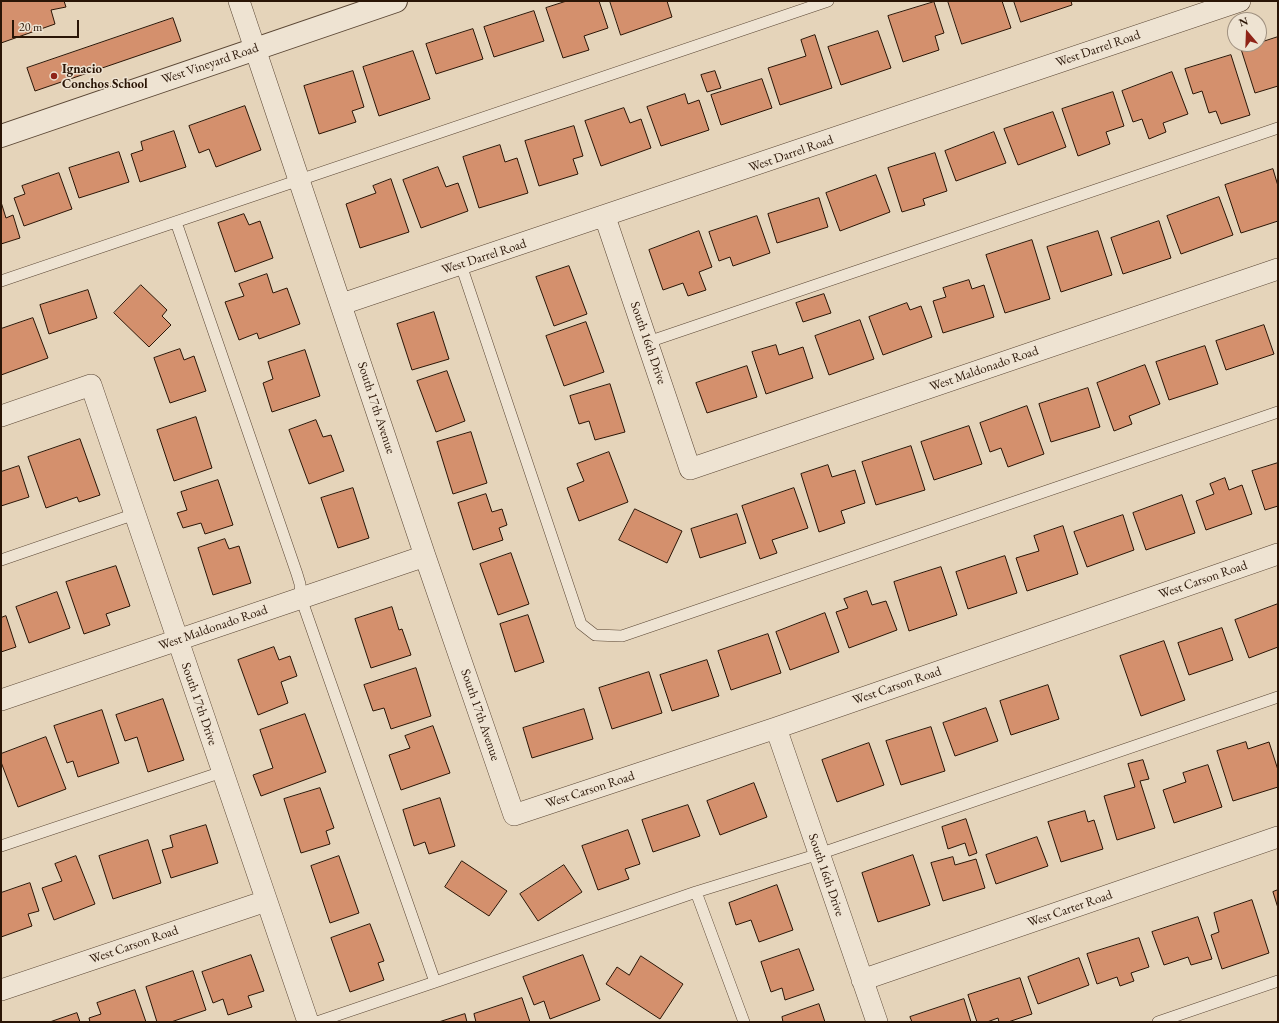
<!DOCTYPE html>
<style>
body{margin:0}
#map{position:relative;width:1279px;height:1023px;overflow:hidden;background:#e5d4ba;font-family:"EB Garamond",serif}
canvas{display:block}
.frame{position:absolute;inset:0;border:2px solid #2a1506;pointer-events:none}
.north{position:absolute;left:1227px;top:12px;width:40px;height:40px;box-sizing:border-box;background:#eee3d2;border:1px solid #a09180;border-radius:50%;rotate:341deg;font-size:11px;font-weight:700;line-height:16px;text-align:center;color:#2a1506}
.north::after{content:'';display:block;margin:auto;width:14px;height:18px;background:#8f2418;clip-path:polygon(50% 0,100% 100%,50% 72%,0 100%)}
.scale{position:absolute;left:12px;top:20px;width:67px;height:18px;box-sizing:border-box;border:2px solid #2a1506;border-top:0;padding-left:5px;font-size:12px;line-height:14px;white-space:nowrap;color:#2a1506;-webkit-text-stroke:3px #eee3d2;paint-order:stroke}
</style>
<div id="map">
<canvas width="1279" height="1023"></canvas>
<div class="frame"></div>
<div class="north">N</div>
<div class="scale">20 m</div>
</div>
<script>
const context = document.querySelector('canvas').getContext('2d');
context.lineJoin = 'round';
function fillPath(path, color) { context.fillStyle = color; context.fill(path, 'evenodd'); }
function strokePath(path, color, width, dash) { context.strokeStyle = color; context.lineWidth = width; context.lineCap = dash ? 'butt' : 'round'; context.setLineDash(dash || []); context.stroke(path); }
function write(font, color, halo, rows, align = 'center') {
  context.font = font + ' "EB Garamond",serif'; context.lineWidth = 3; context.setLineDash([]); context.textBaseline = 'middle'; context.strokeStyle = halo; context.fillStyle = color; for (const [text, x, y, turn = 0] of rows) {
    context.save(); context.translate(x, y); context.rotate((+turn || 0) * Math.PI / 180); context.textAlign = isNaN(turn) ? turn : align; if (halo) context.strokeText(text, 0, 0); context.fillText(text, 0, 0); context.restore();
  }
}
const building = new Path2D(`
 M1,1H64L66,7L51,10L55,24L1,43Z
 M567,1H599L608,28L584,36L589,50L563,58L546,8Z
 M610,1H667L672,17L621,35Z
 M948,1H1002L1011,28L962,44Z
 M1014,1H1071L1072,5L1021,22Z
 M934,2L944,33L935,36L939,50L903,62L888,16Z
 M534,11L544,41L494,57L484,27Z
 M173,18L181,41L35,91L27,68Z
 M473,29L483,59L436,74L426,44Z
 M878,31L891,68L841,85L828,47Z
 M815,35L832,88L780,105L768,68L806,56L801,40Z
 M1278,37V86L1255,93L1241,49Z
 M413,51L430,99L379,116L363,67Z
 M1231,55L1250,115L1221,124L1216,111L1209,113L1202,91L1193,94L1185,69Z
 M353,71L364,107L352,111L356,122L319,134L304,86Z
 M715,71L721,88L707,92L701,75Z
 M1172,72L1188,114L1163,123L1166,132L1149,139L1142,119L1133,122L1122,91Z
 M762,79L772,108L721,125L711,95Z
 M1113,92L1124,126L1106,132L1110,144L1078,156L1062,109Z
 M685,94L688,104L699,100L709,130L661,146L647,107Z
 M245,106L261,150L216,167L209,149L199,153L189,126Z
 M624,108L630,123L641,119L651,148L601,166L585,121Z
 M1053,112L1066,147L1018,165L1004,129Z
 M574,126L583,156L573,159L578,174L539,186L525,141Z
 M174,131L186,167L140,182L131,154L143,150L141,142Z
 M994,132L1006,163L956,181L945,151Z
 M500,145L505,162L517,158L528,193L479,208L463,157Z
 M119,152L129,182L79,198L69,168Z
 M935,153L947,191L923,199L925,205L902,212L888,168Z
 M438,167L446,187L458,183L468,211L421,228L403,180Z
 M1273,169L1278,186V221L1241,233L1225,185Z
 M59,173L72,209L24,226L14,198L25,194L22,186Z
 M876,175L890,212L840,231L826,193Z
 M391,179L409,232L360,248L346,204L376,193L373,186Z
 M1219,197L1233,235L1181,254L1167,216Z
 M819,198L828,227L777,243L768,214Z
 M1,202L6,218L13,215L20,238L1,244Z
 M244,214L249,225L260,221L273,258L235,272L218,223Z
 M757,216L770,253L733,266L730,257L719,261L709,232Z
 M1159,221L1171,258L1123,274L1111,238Z
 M699,231L712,267L699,272L706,290L688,296L683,283L663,290L649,250Z
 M1098,231L1112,275L1061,292L1047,247Z
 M1032,240L1050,299L1005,313L986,255Z
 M569,266L587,314L554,326L536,277Z
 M267,274L273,293L287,288L300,324L259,339L257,333L239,340L225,302L244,296L239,284Z
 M969,280L972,289L984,285L994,317L943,333L933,301L946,297L943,288Z
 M141,285L167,310L162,316L171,325L149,347L114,313Z
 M88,290L97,318L49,334L40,305Z
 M824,294L831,313L803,322L796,303Z
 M907,303L910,310L921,306L932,337L883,355L869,317Z
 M434,312L449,359L412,370L397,324Z
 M33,318L48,358L1,375V329Z
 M860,320L874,359L829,375L815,336Z
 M586,322L604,372L564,386L546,336Z
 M1264,325L1274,354L1226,370L1216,341Z
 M776,345L779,355L803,347L813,378L766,394L752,352Z
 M1205,346L1218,384L1169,400L1156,362Z
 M180,349L184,360L194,356L206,391L170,403L154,358Z
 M305,350L320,396L272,412L263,383L273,379L268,362Z
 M1145,365L1160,404L1129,416L1132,424L1114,431L1097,383Z
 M747,366L757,397L707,413L696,383Z
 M447,371L465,421L436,432L417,381Z
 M610,384L625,432L595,440L589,421L579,424L570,396Z
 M1088,388L1100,427L1051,442L1039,404Z
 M1027,406L1044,454L1008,467L1001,448L990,452L980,423Z
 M196,417L212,468L174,481L157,430Z
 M316,420L323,437L331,435L344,471L309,484L289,430Z
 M969,426L982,464L934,480L921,442Z
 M471,432L487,483L453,494L437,442Z
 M80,439L100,495L79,502L77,497L46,508L28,457Z
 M911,446L925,490L876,505L862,462Z
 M609,452L628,502L579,521L567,488L584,481L577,464Z
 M1278,463V506L1265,510L1252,471Z
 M828,465L832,477L855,470L865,503L841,511L845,523L819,532L801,474Z
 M19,466L29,497L1,506V472Z
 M1225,478L1229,490L1242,485L1252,514L1206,530L1196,501L1214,494L1210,484Z
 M218,480L233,525L205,534L201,523L183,528L177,513L187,510L181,492Z
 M353,488L369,538L338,548L321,498Z
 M794,488L808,528L772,540L777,553L760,559L742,506Z
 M486,494L492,512L502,509L507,525L499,528L503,540L473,550L458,503Z
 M1182,495L1195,533L1146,550L1133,513Z
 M635,509L682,531L667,563L619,540Z
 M737,514L746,543L700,558L691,529Z
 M1123,515L1134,550L1087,567L1074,532Z
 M1063,526L1078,574L1027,591L1016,558L1039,551L1034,536Z
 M225,539L229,549L239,546L251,583L213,595L198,548Z
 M511,553L529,604L498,615L480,564Z
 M1005,556L1017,593L968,609L956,572Z
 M116,566L130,606L106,614L110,625L84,634L66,582Z
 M941,567L957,615L909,631L894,582Z
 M867,591L872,605L886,601L897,630L849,648L836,612L848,608L844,599Z
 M57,592L70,628L29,643L16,607Z
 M1278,604V647L1249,658L1235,620Z
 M392,607L399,630L402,629L411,655L371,668L355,619Z
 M825,613L839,652L790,670L776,632Z
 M528,615L544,662L515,672L500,624Z
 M6,616L16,647L1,652V618Z
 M1222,628L1233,660L1189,675L1178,643Z
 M768,634L781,673L731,690L718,651Z
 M1164,641L1185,700L1141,716L1120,656Z
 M274,647L279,660L290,656L297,676L281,682L288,703L258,715L238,660Z
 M707,660L719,696L672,711L660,675Z
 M416,668L431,716L391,729L384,708L373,711L364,685Z
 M649,672L662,713L612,729L599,688Z
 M1048,685L1059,719L1011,735L1000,701Z
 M163,699L184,760L148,772L137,737L125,741L116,715Z
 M986,708L998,741L955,756L943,723Z
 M584,709L593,739L532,758L523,728Z
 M102,710L119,763L78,777L73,761L67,763L54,726Z
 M305,714L326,772L261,796L253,775L273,768L260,730Z
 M433,726L450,773L401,790L389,755L410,748L405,736Z
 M931,727L945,771L901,785L886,741Z
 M46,737L66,789L18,807L1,762V754Z
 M1246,742L1248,749L1269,742L1278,770V787L1233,801L1217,751Z
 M869,743L884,785L837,802L822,760Z
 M1143,760L1149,779L1140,781L1155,828L1117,840L1104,796L1135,787L1128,764Z
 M1208,765L1222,807L1174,823L1163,790L1186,782L1183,773Z
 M754,783L767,817L720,835L707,801Z
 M320,788L334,828L326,831L330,844L301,853L284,799Z
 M440,798L455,846L429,854L425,842L414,846L403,810Z
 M688,805L700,836L653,852L642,820Z
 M1085,811L1088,822L1094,820L1103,849L1061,862L1048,822Z
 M966,819L977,853L969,856L965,843L948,849L942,827Z
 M206,825L218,863L171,878L162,850L173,847L170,836Z
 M628,830L640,864L625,869L629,879L598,890L582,846Z
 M1037,837L1048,866L996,884L986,855Z
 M148,840L161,883L113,899L99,856Z
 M913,855L930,905L878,922L862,873Z
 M76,856L95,904L54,920L42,888L62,881L55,864Z
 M339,856L359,913L330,923L311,866Z
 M953,857L955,865L976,859L985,888L943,901L931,863Z
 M462,861L507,891L489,916L445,887Z
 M564,865L582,892L538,921L520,894Z
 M30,883L39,911L28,914L32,926L1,937V893Z
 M777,885L793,930L759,942L751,920L736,925L729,903Z
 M1278,890V908L1273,892Z
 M1252,900L1269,953L1222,969L1211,935L1219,932L1214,913Z
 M1198,917L1212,959L1191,965L1188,957L1164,965L1152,932Z
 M370,924L384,961L378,963L384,980L350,992L331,938Z
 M1139,938L1149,967L1131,973L1134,981L1120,986L1117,977L1097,984L1087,954Z
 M799,949L814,990L785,1000L782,988L771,992L761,962Z
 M251,955L264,991L248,996L252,1007L228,1015L223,999L213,1003L202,972Z
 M583,955L600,1000L550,1019L544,1001L534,1005L523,977Z
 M641,956L683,984L660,1019L606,984L617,967L629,975Z
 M1079,958L1089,985L1038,1004L1028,977Z
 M193,971L206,1010L171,1022H157L146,987Z
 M1020,978L1032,1014L1008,1022H999L998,1018L987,1022H977L968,995Z
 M135,990L146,1022H90L89,1018L101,1014L97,1003Z
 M522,998L530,1022H476L474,1014Z
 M964,999L971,1022H912L910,1017Z
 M819,1004L825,1022H783L782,1017Z
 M77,1013L80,1022H50Z
 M465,1014L467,1022H439Z`);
fillPath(building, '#d4906d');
strokePath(building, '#2a1506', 1);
const service = new Path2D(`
 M176,222L297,574L300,584L301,598L435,982L696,892L819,854L1278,697
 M461,265L581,624L595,635L622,636L1278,412
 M1,281L828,1
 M648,342L1278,128
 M1,560L135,514
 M1,846L222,772
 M696,892L744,1022
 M317,1022L435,982
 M1158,1022L1278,981`);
const minor = new Path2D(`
 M239,1L425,556L514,815L776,728L1278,554
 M605,217L690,469L1278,269
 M342,304L1240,1
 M1,416L91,385L308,1022
 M1,700L425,556
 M776,728L877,1022
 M862,980L1278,837
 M1,990L266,901`);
const tertiary = new Path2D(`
 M1,136L396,1`);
strokePath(service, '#594533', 12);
strokePath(minor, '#594533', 22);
strokePath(tertiary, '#594533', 24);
strokePath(service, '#eee3d2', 11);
strokePath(minor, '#eee3d2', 21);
strokePath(tertiary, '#eee3d2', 22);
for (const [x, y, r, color] of [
 [54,76,4,"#8f2418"]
]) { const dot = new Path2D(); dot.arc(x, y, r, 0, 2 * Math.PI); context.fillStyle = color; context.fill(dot); strokePath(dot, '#eee3d2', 1.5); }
write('13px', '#2a1506', '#eee3d2', [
 ["West Darrel Road",1098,49,-19],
 ["West Vineyard Road",210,64,-19],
 ["West Darrel Road",791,154,-19],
 ["West Darrel Road",484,257,-18],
 ["South 16th Drive",648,343,71],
 ["West Maldonado Road",984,369,-19],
 ["South 17th Avenue",376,408,72],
 ["West Carson Road",1203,580,-19],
 ["West Maldonado Road",213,628,-19],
 ["West Carson Road",897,686,-19],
 ["South 17th Drive",199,704,71],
 ["South 17th Avenue",480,715,71],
 ["West Carson Road",590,790,-18],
 ["South 16th Drive",826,875,71],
 ["West Carter Road",1070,909,-19],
 ["West Carson Road",134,945,-19]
]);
write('bold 13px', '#2a1506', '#eee3d2', [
 ["Ignacio",62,69],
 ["Conchos School",62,84]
], 'left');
</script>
